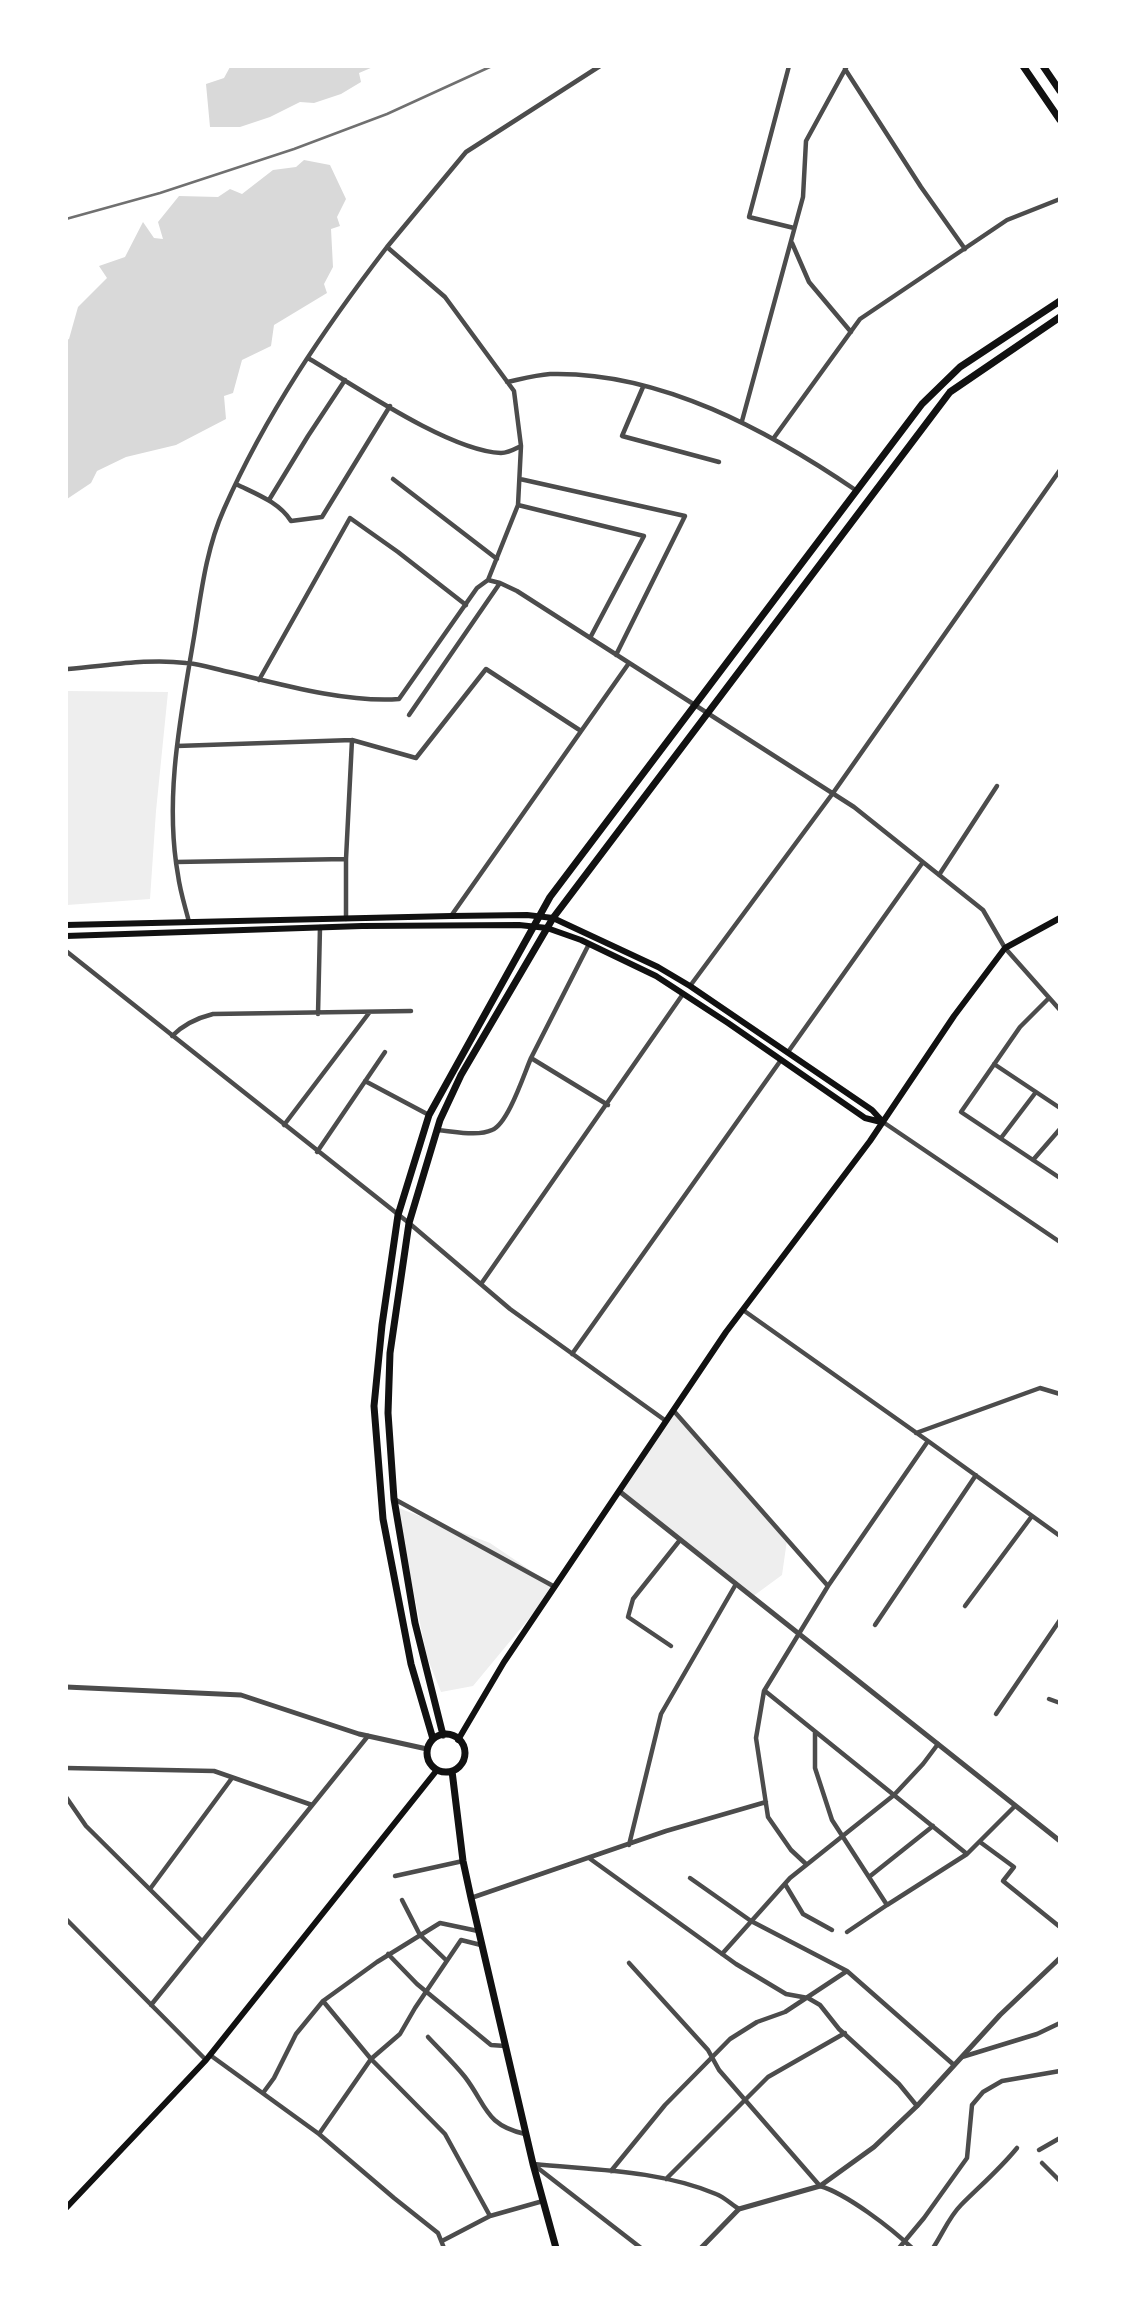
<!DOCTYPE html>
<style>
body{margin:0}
#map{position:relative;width:1126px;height:2314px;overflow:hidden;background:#fff;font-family:"DM Sans",sans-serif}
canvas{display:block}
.frame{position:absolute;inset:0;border:68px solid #fff;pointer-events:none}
</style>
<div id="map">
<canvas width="1126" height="2314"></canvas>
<div class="frame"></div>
</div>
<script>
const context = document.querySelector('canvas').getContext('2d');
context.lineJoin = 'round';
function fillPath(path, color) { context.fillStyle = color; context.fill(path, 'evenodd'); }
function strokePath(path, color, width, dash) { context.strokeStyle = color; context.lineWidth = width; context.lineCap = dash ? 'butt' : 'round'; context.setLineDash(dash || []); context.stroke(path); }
fillPath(new Path2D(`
 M67,691L168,692L156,811L150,899L67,905Z
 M673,1410L787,1540L782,1575L752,1597L619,1491Z
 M396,1507L490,1543L555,1587L473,1686L441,1692L427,1657Z`), '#eee');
fillPath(new Path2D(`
 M230,67V66L373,67L359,73L361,82L341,94L314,103L300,102L270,117L240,127H210L206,84L224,78Z
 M304,160L330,165L346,199L337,217L340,226L331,229L333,267L324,284L327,293L274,325L271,346L242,360L233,393L224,396L226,419L176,445L126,457L97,471L91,483L67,499V340L69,339L78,307L107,278L99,266L125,257L143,222L154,238L163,239L158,222L179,196L218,197L230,189L242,194L273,170L296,167Z`), '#d9d9d9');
strokePath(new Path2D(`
 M789,66L749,217L794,228
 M845,69L921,187L965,249
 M792,243L809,282L851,332
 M387,247L466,152L600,66
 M308,358C354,385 449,451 501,453C508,453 515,449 521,446
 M507,382C521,379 536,375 550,374C660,371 769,431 857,491
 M643,387L622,436L719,462
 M742,421L803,197L806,141L847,66
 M773,439L860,319L1007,220L1060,199
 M393,479L497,559
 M520,479L685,516L616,655
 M236,484C256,494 279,502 291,521L322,517L390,406
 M269,500L308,436L345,380
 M518,505L644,536L590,638
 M68,669C107,666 148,658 186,663C201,664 215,669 229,672C279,684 347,703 399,699L477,588L488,580L500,583
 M259,680L350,518L398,552L466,605
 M409,715L500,583L517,591L854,807L983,910L1005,948L1060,1010
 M177,746L352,740L416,758L486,669L581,731
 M176,862L346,859
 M939,875L997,786
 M451,916L629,663
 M346,919V859L352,740
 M189,922C185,906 180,891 178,875C164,797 181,715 194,637C201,594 206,549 224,509C266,414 324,329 387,247L445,297L514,391L521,446L518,505L488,580
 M589,944L531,1058L608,1105
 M66,951L409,1223L510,1309L666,1421
 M690,986L833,793L1060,470
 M1049,998L1020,1027L961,1112L1060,1178
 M318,1014L320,927
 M172,1036C184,1024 197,1018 213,1014L411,1011
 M788,1052L923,862
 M994,1064L1060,1108
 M365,1081L429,1115
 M883,1122L1060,1242
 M284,1125L369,1013
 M437,1130C453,1131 477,1137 492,1130C508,1124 524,1074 531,1058
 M1001,1138L1036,1092
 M317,1152L385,1052
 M1033,1160L1060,1129
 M481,1284L683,994
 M743,1310L928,1441L828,1586
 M572,1354L781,1060
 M673,1410L828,1586L764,1691L756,1738L768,1817L791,1850L806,1864
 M916,1433L1040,1388L1060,1394
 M928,1441L1060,1536
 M396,1500L555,1587
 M965,1606L1032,1516
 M875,1625L976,1475
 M671,1646L628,1617L633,1599L680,1540
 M765,1691L967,1854L1015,1806
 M1049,1699L1060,1703
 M996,1714L1060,1620
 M815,1733V1768L832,1820L887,1905L967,1854
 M66,1768L214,1771L312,1805
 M66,1797L86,1826L202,1941
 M980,1842L1014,1867L1003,1881L1060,1927
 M629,1845L661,1714L736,1584
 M589,1858L736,1964L786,1994L808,1998L820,2005L839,2029L899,2084L917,2106
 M395,1876L463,1861
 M869,1877L933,1826
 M690,1878L751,1921L847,1971L954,2065
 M785,1884L803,1914L832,1930
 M150,1889L232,1778
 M471,1898L666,1831L766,1802
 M402,1900L420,1935L446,1960
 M66,1919L206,2060
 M847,1932L887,1905
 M388,1954L417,1984L491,2045L505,2046
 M722,1954L790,1878L894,1795L923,1764L938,1744
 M629,1963L708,2050L719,2070L820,2186C847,2194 891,2228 912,2248
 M323,2001L371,2059L445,2134L490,2216
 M151,2005L368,1736
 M428,2037C440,2050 454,2063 465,2077C487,2106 485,2125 525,2134
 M210,2055L319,2134L394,2198L438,2233L444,2248
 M962,2057L1037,2034L1060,2023
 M263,2093L274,2078L296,2034L323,2001L377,1962L440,1923L478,1931
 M319,2134L371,2059L400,2034L415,2008L461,1940L481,1945
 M1039,2150L1060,2138
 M1042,2163L1060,2181
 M534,2164C594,2170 659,2170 716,2194C724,2197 731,2204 739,2209
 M534,2165L641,2248
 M611,2171L665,2105L730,2039L757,2022L785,2012L847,1971
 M666,2179L768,2077L845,2033
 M442,2241L490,2216L543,2201
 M899,2248L924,2218L967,2158L972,2105L983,2092L1002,2081L1060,2071
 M933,2248C943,2233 949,2217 961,2205C980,2186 1000,2169 1017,2148`), '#4c4c4c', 4.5);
strokePath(new Path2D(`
 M619,1491L1060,1841
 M66,1687L241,1695L359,1734L427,1749
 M701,2248L739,2209L820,2186L874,2147L917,2106L1000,2015L1060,1958`), '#4c4c4c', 5);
strokePath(new Path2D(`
 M66,925L451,916L527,915L553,918L658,967L690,986L872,1110L883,1122
 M66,936L362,926L519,925L547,928L581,940L656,976L728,1023L865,1118L881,1122
 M458,1740L504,1662L726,1332L870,1141L954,1016L1005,948L1060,918
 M66,2208L206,2060L437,1770`), '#111', 6);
strokePath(new Path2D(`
 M1023,66L1060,120
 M1043,66L1060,91
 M427 1753a19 19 0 1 1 38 0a19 19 0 1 1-38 0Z
 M443,1735L415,1623L394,1499L388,1413L390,1353L409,1223L440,1120L461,1075L553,918L950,392L1060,317
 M433,1739L411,1664L383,1519L374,1406L382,1325L398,1215L429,1115L550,897L922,404L960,367L1060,301
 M452,1771L463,1861L471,1898L533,2164L556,2248`), '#111', 7);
strokePath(new Path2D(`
 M66,219L160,193L294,149L387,114L492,66`), '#707070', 2.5);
</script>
